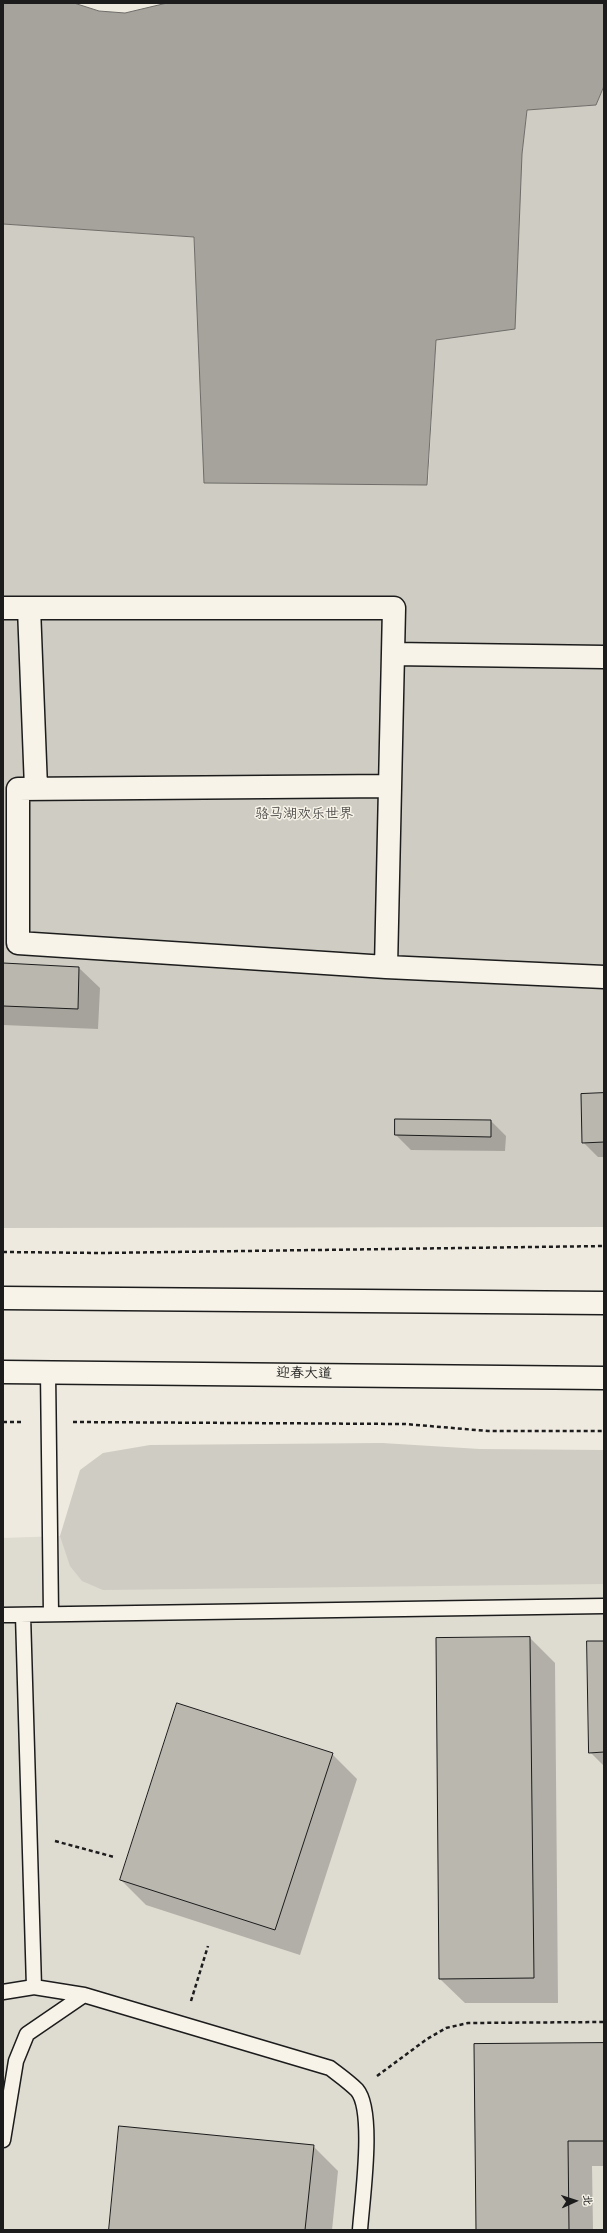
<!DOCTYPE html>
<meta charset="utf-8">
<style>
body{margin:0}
#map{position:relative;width:607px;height:2233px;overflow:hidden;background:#eeeae0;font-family:Kalam,"LXGW WenKai TC",sans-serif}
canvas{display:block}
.frame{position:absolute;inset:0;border:4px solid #1c1c1c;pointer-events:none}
.north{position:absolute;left:555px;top:2181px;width:40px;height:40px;-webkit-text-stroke:3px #f7f3e8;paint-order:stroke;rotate:87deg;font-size:11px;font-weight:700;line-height:16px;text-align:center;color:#1c1c1c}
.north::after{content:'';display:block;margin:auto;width:14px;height:18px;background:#1c1c1c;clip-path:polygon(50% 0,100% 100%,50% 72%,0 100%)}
</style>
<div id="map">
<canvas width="607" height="2233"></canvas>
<div class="frame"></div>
<div class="north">北</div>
</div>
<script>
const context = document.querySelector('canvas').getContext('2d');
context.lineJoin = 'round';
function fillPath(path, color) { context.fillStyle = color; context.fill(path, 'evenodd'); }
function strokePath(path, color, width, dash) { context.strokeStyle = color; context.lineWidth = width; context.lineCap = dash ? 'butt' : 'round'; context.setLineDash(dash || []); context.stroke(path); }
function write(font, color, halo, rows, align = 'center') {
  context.font = font + ' Kalam,"LXGW WenKai TC",sans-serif'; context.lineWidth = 3; context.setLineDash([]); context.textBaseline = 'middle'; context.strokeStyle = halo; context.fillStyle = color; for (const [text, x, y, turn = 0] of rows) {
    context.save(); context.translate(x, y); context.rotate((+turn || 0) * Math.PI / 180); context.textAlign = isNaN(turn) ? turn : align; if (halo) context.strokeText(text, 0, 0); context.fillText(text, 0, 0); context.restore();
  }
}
fillPath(new Path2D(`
 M60,1536L604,1538V2230H3V1538Z`), '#dedbd1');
fillPath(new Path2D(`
 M604,86V1227L3,1228V224L194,237L205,483L428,485L436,340L522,154L527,110L596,105Z
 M382,1443L480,1449L604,1450V1584L103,1590L82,1581L70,1566L60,1536L80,1470L103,1453L150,1445Z`), '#cfccc3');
const water = new Path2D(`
 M3,3H74L99,11L125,13L167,3H604V86L596,105L527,110L522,154L515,329L436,340L427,485L204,483L194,237L3,224Z`);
fillPath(water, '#a6a39d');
strokePath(water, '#6f6d69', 1);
fillPath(new Path2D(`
 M3,964L79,968L100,988L98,1029L3,1025Z
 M604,1094V1157H598L583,1142Z
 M491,1121L506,1136L505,1151L411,1150L396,1135Z
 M530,1638L555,1663L558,2003H465L440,1979Z
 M604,1642V1766L590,1752Z
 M332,1754L357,1779L300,1955L146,1905L121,1880Z
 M604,2044V2166H592L593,2230H477Z
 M313,2146L338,2171L332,2230H110Z`), '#0003');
const building = new Path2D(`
 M3,963L79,967L78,1009L3,1006Z
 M604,1093V1142L582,1143L581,1094Z
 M395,1119L491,1120V1137L395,1135Z
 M530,1637L534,1978L439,1979L436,1638Z
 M587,1641H604V1752L589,1753Z
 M177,1703L333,1753L275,1930L120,1880Z
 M604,2043V2141H568L569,2230H476L474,2044Z
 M119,2126L314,2145L305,2230H109Z`);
fillPath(building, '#bab7af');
strokePath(building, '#1c1c1c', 1);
const lane = new Path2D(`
 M48,1372L51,1614
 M3,1615L604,1606
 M23,1615L34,1987
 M3,1992L34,1987L84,1995L330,2068C339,2075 349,2082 357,2090C375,2111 362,2200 360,2230
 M3,2140L16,2061L27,2034L84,1995`);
const street = new Path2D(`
 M3,608H394L386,967
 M29,608L36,788
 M393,654L604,657
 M390,786L18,789V943L386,967L604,977`);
const secondary = new Path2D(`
 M3,1298L604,1303
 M3,1372L604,1378`);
strokePath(lane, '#1c1c1c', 17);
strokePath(street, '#1c1c1c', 25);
strokePath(secondary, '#1c1c1c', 25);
strokePath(new Path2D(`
 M3,1252L100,1253L604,1246
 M3,1422H24
 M73,1422L405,1424L488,1431H604
 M55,1841L114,1857
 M191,2001L208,1946
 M377,2076L427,2039L446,2028L468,2023L604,2022`), '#1c1c1c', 2.5, [4, 3]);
strokePath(lane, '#f7f3e8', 14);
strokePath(street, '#f7f3e8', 22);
strokePath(secondary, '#f7f3e8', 22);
write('14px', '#52514e', '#f7f3e8', [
 ["骆马湖欢乐世界",304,816]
]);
write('14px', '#1c1c1c', '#f7f3e8', [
 ["迎春大道",304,1375,1]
]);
</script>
